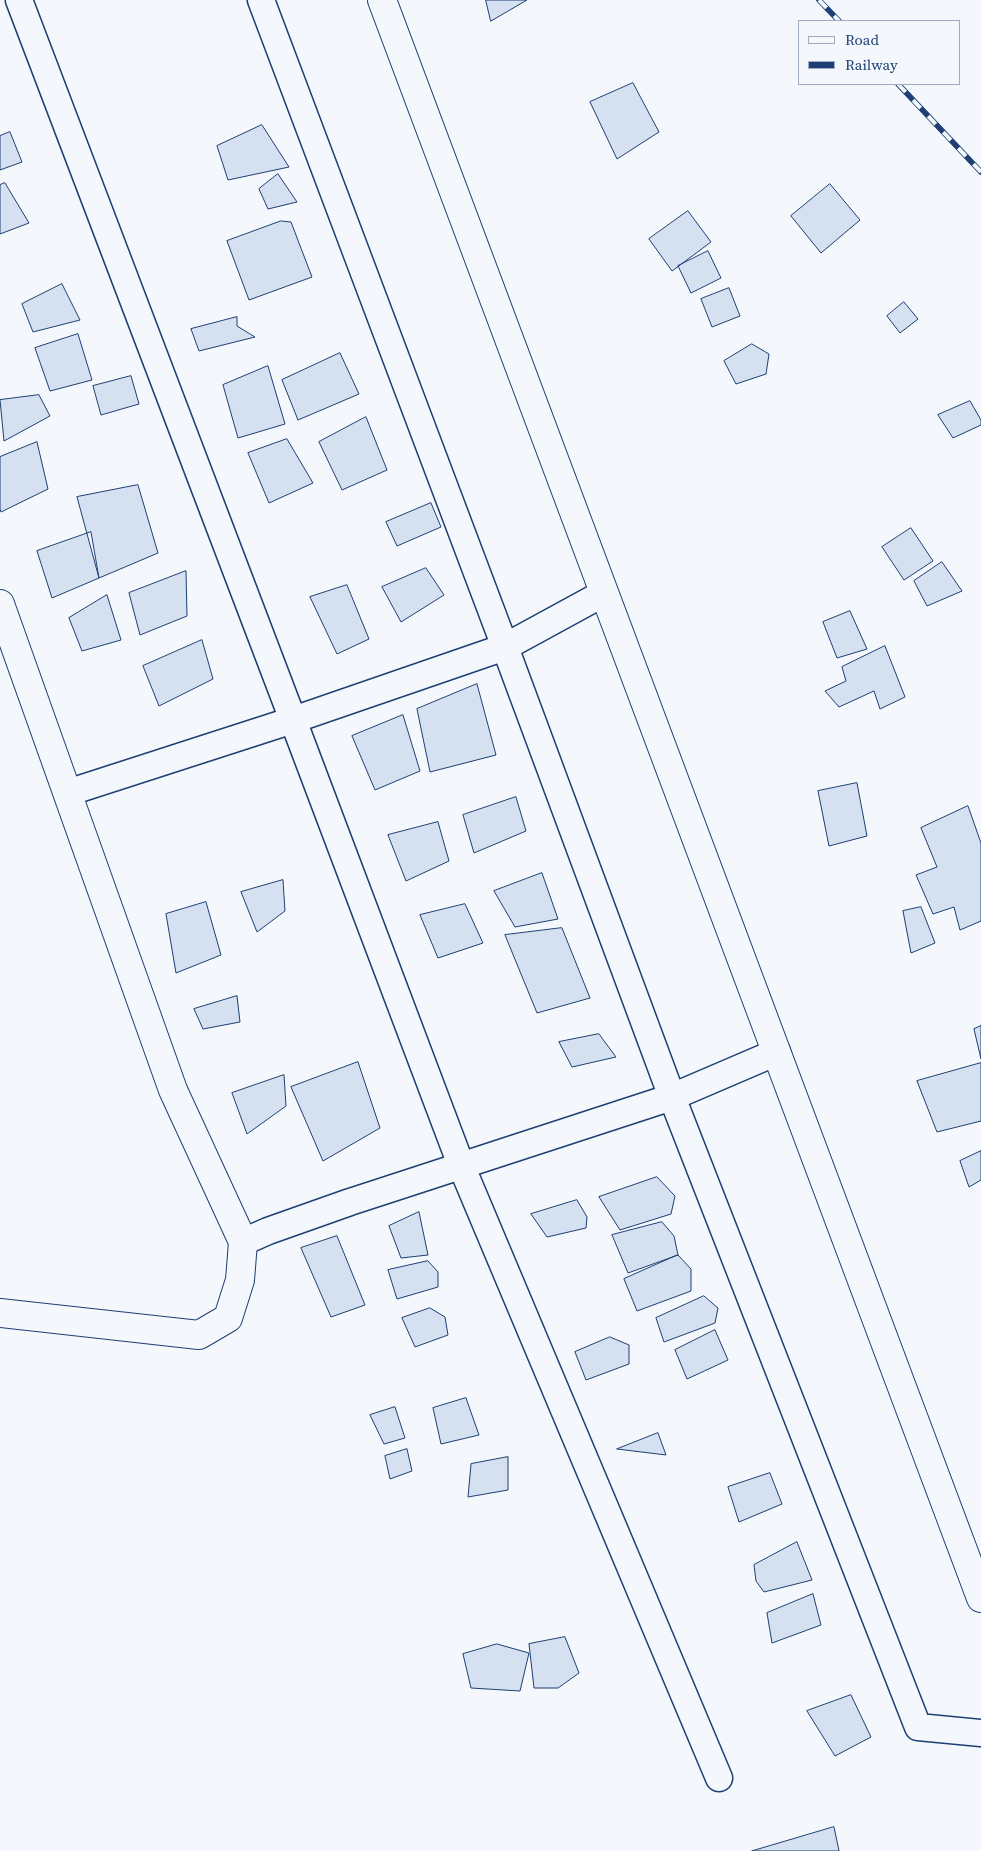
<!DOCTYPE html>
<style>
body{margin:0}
#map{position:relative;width:981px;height:1851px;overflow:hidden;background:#f4f7fb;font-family:"Source Serif 4",serif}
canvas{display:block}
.legend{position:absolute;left:798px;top:20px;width:162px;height:65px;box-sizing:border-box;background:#f4f7fb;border:1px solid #9eadc5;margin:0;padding:6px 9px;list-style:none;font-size:15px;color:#1d3f73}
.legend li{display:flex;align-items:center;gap:10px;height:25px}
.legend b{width:25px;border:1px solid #9eadc5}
</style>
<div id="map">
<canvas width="981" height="1851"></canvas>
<ul class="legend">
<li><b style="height:6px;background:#f4f7fb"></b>Road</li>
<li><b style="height:6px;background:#1d3f73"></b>Railway</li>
</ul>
</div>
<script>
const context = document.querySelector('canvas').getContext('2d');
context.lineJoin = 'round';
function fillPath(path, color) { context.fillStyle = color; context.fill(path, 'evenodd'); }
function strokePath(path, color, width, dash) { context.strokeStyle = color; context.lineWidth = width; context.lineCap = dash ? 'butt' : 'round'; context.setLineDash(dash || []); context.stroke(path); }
const building = new Path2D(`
 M486,0H527L491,21Z
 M633,83L659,132L617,159L590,102Z
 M262,125L289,167L228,180L217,146Z
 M10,132L22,162L0,170V136Z
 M278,174L297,202L268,209L259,189Z
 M5,183L29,223L0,234V185Z
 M830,184L860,220L821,253L791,216Z
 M688,211L711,242L672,271L649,239Z
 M281,221L291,222L312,277L249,300L227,241Z
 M708,251L721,278L691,293L678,266Z
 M62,284L80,320L33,332L22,304Z
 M729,288L740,316L712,327L701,299Z
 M904,302L918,319L900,333L887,316Z
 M237,317V326L255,337L199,351L191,329Z
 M78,334L92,380L50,391L35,348Z
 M752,344L769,354L766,374L736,384L724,361Z
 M340,353L359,394L298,420L282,380Z
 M268,366L285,424L238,438L223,385Z
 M131,376L139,404L101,415L93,386Z
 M39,395L50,416L4,441L0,400Z
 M970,401L981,420V425L953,438L938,415Z
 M366,417L387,470L342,490L319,442Z
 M287,439L313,483L269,503L248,453Z
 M37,442L48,489L1,512L0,509V457Z
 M138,485L158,553L99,578L77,497Z
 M431,503L441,527L397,546L386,522Z
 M911,528L933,561L904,580L882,547Z
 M91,532L99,578L52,598L37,551Z
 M942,562L962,591L927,606L914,581Z
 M426,568L444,595L401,622L382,587Z
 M186,571L187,616L140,635L129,593Z
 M347,585L369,639L337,654L310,597Z
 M107,595L121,640L82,651L69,618Z
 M850,611L867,649L837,658L823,622Z
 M202,640L213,679L159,706L143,666Z
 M885,646L905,697L880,709L874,691L839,707L825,691L846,681L842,667Z
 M477,684L496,755L430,772L417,709Z
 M403,715L420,771L375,790L352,736Z
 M857,783L867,836L829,846L818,791Z
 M516,797L526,831L474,853L463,815Z
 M968,806L981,843V921L960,930L954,907L933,914L916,875L937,867L921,828Z
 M438,822L449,861L406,881L388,835Z
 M542,873L558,919L515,927L494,891Z
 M283,880L285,911L257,932L241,892Z
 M206,902L221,955L176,973L166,914Z
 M465,904L483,943L438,958L420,915Z
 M921,907L935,943L911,953L903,911Z
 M562,928L590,998L537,1013L505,935Z
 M237,996L240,1022L203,1029L194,1009Z
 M981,1026V1059L974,1029Z
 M599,1034L616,1057L572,1067L559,1042Z
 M358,1062L380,1128L323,1161L291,1087Z
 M981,1063V1121L937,1132L917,1081Z
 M284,1075L286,1106L247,1134L232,1093Z
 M981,1151V1180L969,1187L960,1161Z
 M657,1177L675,1196L671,1214L620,1230L599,1197Z
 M577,1200L587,1217L586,1228L547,1237L531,1214Z
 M419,1212L428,1255L401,1258L389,1226Z
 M662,1222L674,1236L678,1255L628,1273L612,1235Z
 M337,1236L365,1305L331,1317L301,1248Z
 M678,1255L691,1269V1291L637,1311L624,1279Z
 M428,1261L438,1272V1287L397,1299L388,1270Z
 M704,1296L718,1308L715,1323L664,1342L656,1318Z
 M430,1308L445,1317L448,1335L415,1347L402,1318Z
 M715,1330L728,1360L687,1379L675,1350Z
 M610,1337L629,1345V1364L586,1380L575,1352Z
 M466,1398L479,1435L441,1444L433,1408Z
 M395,1407L405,1438L384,1444L370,1415Z
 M658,1433L666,1455L617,1449Z
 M407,1449L412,1471L390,1479L385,1456Z
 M508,1457V1490L468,1497L471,1464Z
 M770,1473L782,1504L739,1522L728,1487Z
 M797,1542L812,1580L764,1592L756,1581L754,1565Z
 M813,1594L821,1625L772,1643L767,1613Z
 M565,1637L579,1673L558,1688H534L529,1644Z
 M497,1644L529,1653L520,1691L471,1688L463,1654Z
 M851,1695L871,1737L835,1756L807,1711Z
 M834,1827L839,1851H752Z`);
fillPath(building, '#d5e0f0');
strokePath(building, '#1d3f73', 1);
const street = new Path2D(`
 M19,0L293,720L461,1165L719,1778
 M261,0L505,647L672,1097L918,1727L981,1733
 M67,793L293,720L505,647L604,593
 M243,1242L268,1231L350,1202L672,1097L777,1052`);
const secondary = new Path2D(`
 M382,0L981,1598
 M0,604L173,1090L243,1242L240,1280L228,1318L199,1335L0,1313`);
strokePath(street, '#1d3f73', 29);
strokePath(secondary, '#1d3f73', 30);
strokePath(street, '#f4f7fb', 26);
strokePath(secondary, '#f4f7fb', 28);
const rail = new Path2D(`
 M819,0L839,21
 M898,84L981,172`);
strokePath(rail, '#1d3f73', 5.5);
strokePath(rail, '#f4f7fb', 4, [11]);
</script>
